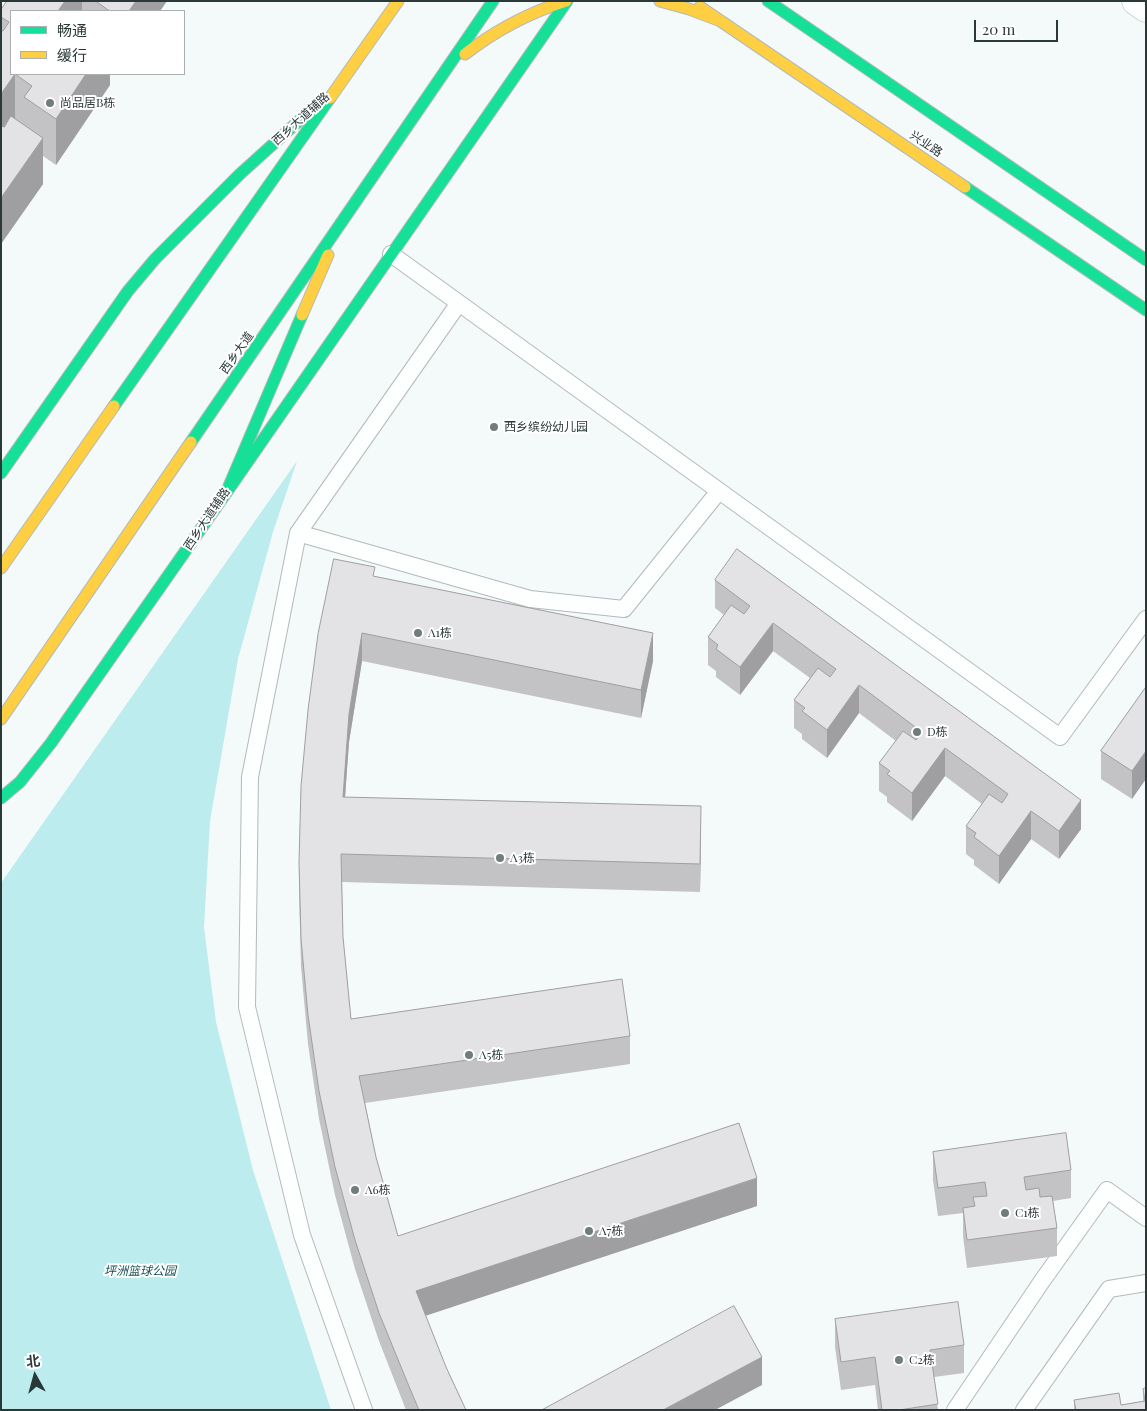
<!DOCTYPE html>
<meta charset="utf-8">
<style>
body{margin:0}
#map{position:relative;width:1147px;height:1411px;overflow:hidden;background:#f4fafa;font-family:"Playfair Display","Noto Sans SC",serif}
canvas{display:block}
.frame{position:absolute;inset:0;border:2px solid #2a3838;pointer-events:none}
.legend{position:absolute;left:10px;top:10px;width:175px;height:65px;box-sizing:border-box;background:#fff;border:1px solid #aaafaf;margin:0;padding:6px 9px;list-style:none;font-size:15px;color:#2a3838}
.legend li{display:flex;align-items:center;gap:10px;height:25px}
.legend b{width:25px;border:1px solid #aaafaf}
.north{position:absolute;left:10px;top:1351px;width:50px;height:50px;-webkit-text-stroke:4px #fff;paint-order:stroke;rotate:353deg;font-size:14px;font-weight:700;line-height:20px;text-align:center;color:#2a3838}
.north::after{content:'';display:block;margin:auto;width:18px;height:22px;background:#2a3838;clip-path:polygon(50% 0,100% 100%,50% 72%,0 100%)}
.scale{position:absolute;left:974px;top:20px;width:84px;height:22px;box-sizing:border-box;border:2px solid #2a3838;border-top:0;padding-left:6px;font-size:15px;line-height:18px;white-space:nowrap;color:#2a3838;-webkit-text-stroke:4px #fff;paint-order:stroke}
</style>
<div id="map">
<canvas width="1147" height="1411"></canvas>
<div class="frame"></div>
<ul class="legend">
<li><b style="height:6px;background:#16e098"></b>畅通</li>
<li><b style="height:6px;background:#ffcf43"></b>缓行</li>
</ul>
<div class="north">北</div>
<div class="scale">20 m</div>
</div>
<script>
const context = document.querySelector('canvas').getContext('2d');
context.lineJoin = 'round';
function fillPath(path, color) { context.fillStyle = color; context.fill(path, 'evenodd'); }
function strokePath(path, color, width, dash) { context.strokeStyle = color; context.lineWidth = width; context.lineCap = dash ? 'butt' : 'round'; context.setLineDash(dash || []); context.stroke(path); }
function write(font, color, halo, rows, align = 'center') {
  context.font = font + ' "Playfair Display","Noto Sans SC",serif'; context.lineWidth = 4; context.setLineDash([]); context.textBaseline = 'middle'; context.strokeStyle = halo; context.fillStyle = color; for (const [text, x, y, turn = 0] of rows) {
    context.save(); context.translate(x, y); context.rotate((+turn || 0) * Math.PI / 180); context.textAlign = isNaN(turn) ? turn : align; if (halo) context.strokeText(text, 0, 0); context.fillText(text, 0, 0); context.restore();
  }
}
fillPath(new Path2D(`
 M297,461L273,532L238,659L210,821L204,927L216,1022L253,1170L331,1410H1V883Z`), '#bceced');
const lane = new Path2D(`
 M391,254L1060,737L1146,619
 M298,533L530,599L624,609L719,491
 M364,1410L302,1235L247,1007L250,777L298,533L459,303
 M955,1410L1042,1281L1107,1190L1146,1218
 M1024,1410L1109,1289L1146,1283`);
const street = new Path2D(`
 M1136,1L1146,8`);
const fast = new Path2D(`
 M768,1L1146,260
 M965,187L1146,310
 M114,406L330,98
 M191,442L493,1
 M1,473L128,291L155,259L240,174L322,100
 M226,493L567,1
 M1,798L20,782L51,743L226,493L302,315`);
const slow = new Path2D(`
 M660,1L689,9L721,21
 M700,7L965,187
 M465,54C496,30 528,13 566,1
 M330,98L398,1
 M302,315L328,255
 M1,568L114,406
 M1,719L191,442`);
strokePath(lane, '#b1baba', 18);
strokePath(street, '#b1baba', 29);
strokePath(fast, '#b1baba', 13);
strokePath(slow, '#b1baba', 13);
strokePath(lane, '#fdfefe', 16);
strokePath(street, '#fdfefe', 28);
strokePath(fast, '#16e098', 11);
strokePath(slow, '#ffcf43', 11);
fillPath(new Path2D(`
 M7,1H167L160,11H11L110,74V85L56,165L43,156V184L1,244V10Z
 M375,577L653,661L641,718L362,661L349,742L345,797L701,834L700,892L342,882L343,937L351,1019L630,1036V1064L365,1103L376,1157L398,1236L757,1206L425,1315L446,1367L466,1410H406L379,1341L355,1269L335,1195L319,1119L308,1044L301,967L299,891V863Z
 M715,580L1081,829L1059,859L1031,839L999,884L974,865V860L966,854V826L982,804L945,776L912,821L887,802V797L879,791V763L896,741L859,713L827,758L802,739V734L794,728V700L810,678L773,651L740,695L716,677V671L708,665V637L724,615L715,608Z
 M1146,687L1132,799L1101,779V751Z
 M933,1152L1071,1170V1198L1053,1201L1057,1228V1256L967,1268L963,1236V1213L938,1216L933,1180Z
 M835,1319L964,1345V1373L934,1377L938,1410H878L875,1385L841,1390L835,1347Z
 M1143,1389L1146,1410H1074V1400L1121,1405L1143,1401Z`), '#c3c2c5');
fillPath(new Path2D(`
 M65,1H82V11H58Z
 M136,1H167L160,11H129Z
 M15,74V121L1,141V94Z
 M86,74H110V85L56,165V119Z
 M43,138V184L1,244V198Z
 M773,623V651L740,695V667Z
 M362,633V661L349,742L343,825V797L349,714Z
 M653,633V661L641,718V690Z
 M859,685V713L827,758V730Z
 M945,748V776L912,821V793Z
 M1146,751V779L1132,799V771Z
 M1081,800V829L1059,859V831Z
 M701,806V834L700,892V864Z
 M1031,811V839L999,884V856Z
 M757,1178V1206L416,1319V1291Z
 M762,1357V1385L715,1410H663Z`), '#9f9ea0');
const building = new Path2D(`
 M7,1H65L58,11H11V74H86L56,119L24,97L32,86L15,74L1,94V30L3,31L9,22L1,17V10Z
 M96,1H136L129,11H110Z
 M11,116L43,138L1,198V126L4,127Z
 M737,549L1081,800L1059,831L1031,811L999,856L974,837L976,833L966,826L989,794L1002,803L1008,794L945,748L912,793L887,774L890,771L879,763L903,731L916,740L922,732L859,685L827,730L802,711L805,708L794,700L818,668L830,677L836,669L773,623L740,667L716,649L718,645L708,637L731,605L744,614L750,606L715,580Z
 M334,559L375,567L373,576L653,633L641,690L362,633L349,714L343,797L701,806L700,864L341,854L343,937L351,1019L622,979L630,1036L359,1076L376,1157L398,1236L739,1123L757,1178L416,1291L446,1367L466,1410H419L408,1384L379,1313L355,1240L335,1167L319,1091L308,1015L301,939L299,863L301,786L308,710L318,634Z
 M1146,687V751L1132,771L1101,751Z
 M1066,1133L1071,1170L1024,1177L1026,1190L1039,1188L1040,1197L1052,1196L1057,1228L967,1240L963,1208L975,1206L973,1197L987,1196L985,1182L938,1188L933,1152Z
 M958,1302L964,1345L930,1350L938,1404L899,1410H882L875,1357L841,1362L835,1319Z
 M734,1306L762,1357L663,1410H542Z
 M1146,1388V1410H1076L1074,1400L1119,1393L1121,1405L1145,1401L1143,1389Z`);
fillPath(building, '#e3e2e5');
strokePath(building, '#9f9ea0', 1);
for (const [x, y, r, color] of [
 [50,103,5,"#717c7c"],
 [494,427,5,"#717c7c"],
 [418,633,5,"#717c7c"],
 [917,732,5,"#717c7c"],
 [500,858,5,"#717c7c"],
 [469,1055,5,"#717c7c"],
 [355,1190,5,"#717c7c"],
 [1005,1213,5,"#717c7c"],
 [589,1231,5,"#717c7c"],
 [899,1360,5,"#717c7c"]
]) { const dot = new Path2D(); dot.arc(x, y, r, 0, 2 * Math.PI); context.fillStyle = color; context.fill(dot); strokePath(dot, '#fff', 2); }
write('12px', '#2a3838', '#fff', [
 ["尚品居B栋",60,103],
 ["西乡缤纷幼儿园",504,427],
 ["A1栋",428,633],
 ["D栋",927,732],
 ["A3栋",510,858],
 ["A5栋",479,1055],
 ["A6栋",365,1190],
 ["C1栋",1015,1213],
 ["A7栋",599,1231],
 ["C2栋",909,1360]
], 'left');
write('12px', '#2a3838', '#fff', [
 ["西乡大道辅路",301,119,-42],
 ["兴业路",926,144,34],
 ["西乡大道",237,353,-55],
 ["西乡大道辅路",207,519,-56]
]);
write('italic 12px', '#185052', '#fff', [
 ["坪洲篮球公园",140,1271]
]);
</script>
